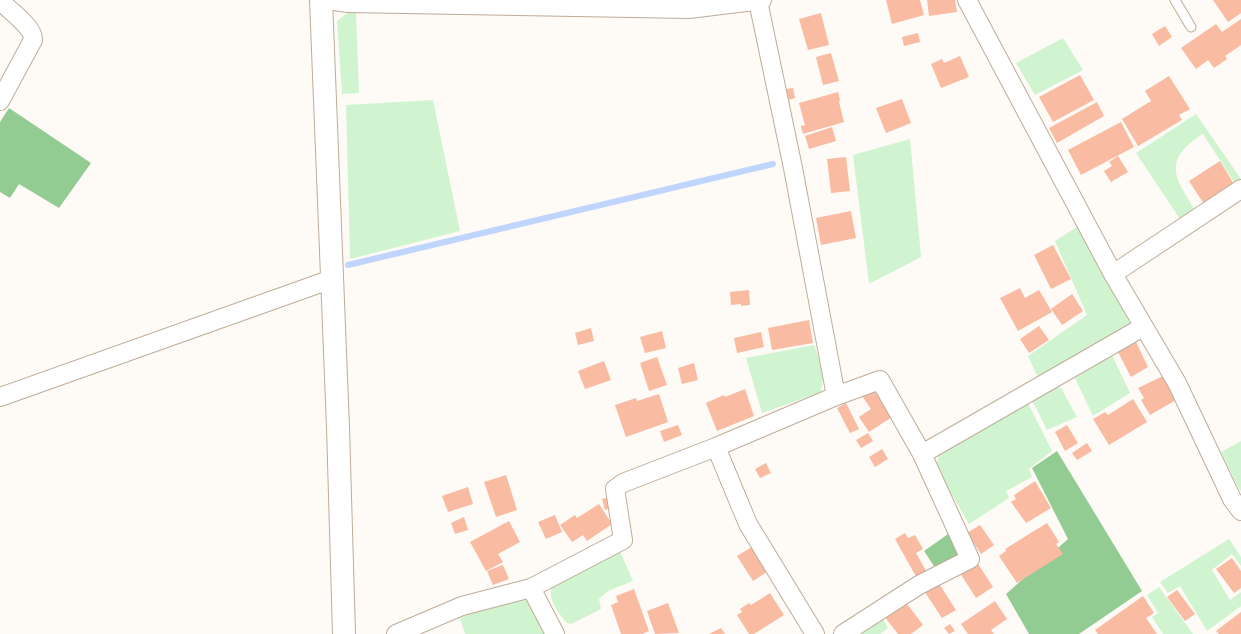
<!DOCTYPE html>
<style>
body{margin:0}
canvas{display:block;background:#fefaf6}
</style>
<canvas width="1241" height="634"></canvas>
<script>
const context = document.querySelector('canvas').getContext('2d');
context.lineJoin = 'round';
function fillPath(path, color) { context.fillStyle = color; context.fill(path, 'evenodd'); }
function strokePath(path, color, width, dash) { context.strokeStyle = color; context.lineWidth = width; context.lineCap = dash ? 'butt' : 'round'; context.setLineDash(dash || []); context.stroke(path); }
fillPath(new Path2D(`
 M350,11L356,13L359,93L342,94L337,21Z
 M1063,38L1083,70L1035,95L1016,63Z
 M433,100L460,231L350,259L346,105Z
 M1196,114L1241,179V182L1236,185L1203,134L1201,135C1162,161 1175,177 1195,210L1180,219L1136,153Z
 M910,139L921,257L869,284L853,155Z
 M1077,227L1130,323L1038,378L1028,356L1087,315L1055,241Z
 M814,345L824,372L821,392L762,413L746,358Z
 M1112,355L1130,393L1093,416L1075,378Z
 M1056,387L1061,388L1077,417L1047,430L1032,400Z
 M1028,403L1052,451L1029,469L1032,477L1006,491L1009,498L969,524L936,467L939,454Z
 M1241,441V490L1240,491L1221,452Z
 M1229,539L1241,557V566L1232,554L1212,570L1230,600L1241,592V606L1207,631L1180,586L1168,593L1160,582Z
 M619,549L633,581L608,591L599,599L601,609L571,624L567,623C558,612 549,602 551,587Z
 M1159,587L1193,634H1163L1152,617L1158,613L1147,595Z
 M526,598L534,605L547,634H465L460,618L484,608Z
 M882,617L888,628L880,634H856Z`), '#d0f4cf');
fillPath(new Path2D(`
 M9,108L91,163L59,208L19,184L10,198L0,192V122Z
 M1057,451L1142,591L1079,634H1029L1006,594L1068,539L1032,468Z
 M951,532L963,554L936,569L924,551Z`), '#93cc92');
strokePath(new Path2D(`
 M348,265L773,164`), '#bfd5fd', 6);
fillPath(new Path2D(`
 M886,0H920L924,15L892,24Z
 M927,0H955L957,12L929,16Z
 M1213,0H1241V13L1228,22Z
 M821,13L829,45L808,50L799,19Z
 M1241,19V45L1225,56L1227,59L1214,68L1208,60L1196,69L1181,48L1216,24L1222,32Z
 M1165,26L1172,37L1159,46L1152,34Z
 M918,33L920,42L904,46L902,37Z
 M831,53L839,81L823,85L816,57Z
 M960,56L969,77L941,88L931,64L942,59L944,63Z
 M1080,75L1094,100L1053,122L1039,97Z
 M1169,76L1190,109L1179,115L1182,120L1138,146L1122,119L1151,101L1145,91Z
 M793,88L795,98L789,100L786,89Z
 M838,92L840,100L839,102L844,122L803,134L801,126L805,125L799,103Z
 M902,99L911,123L886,133L876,108Z
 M1097,102L1104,116L1057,143L1049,128Z
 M1121,122L1134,147L1081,175L1068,150Z
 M832,127L836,141L809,149L805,136Z
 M1118,156L1128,172L1111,182L1104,171L1112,166L1109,162Z
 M846,157L850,191L831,193L827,159Z
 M1220,161L1234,184L1204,204L1189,181Z
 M851,211L856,238L821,245L816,218Z
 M1053,245L1071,279L1051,289L1034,255Z
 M1020,288L1025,298L1039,290L1052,312L1018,331L1000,298Z
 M749,290L750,305L741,306V304L731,305L730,292Z
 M1072,294L1083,311L1062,325L1051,309Z
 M809,320L813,343L772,350L768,328Z
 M1039,326L1049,340L1029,353L1020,339Z
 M591,328L594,341L578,345L575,333Z
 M662,331L666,348L645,353L640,337Z
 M761,332L764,347L737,353L734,338Z
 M1136,342L1148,367L1131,377L1118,352Z
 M657,357L667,385L649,391L640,363Z
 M604,361L611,380L585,389L578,371Z
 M694,363L698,380L682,384L678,368Z
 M1163,376L1176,400L1150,415L1141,400L1144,398L1138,388Z
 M745,389L754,416L717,431L706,403L724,395L725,397Z
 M870,390L877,394L892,417L869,432L859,417L871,409L862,396Z
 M659,394L668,422L626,437L615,405L636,398L637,401Z
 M1133,399L1147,422L1109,445L1093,419L1105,412L1108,415Z
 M846,403L859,429L850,433L837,408Z
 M678,425L682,435L664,442L660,431Z
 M1067,425L1078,443L1065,451L1055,432Z
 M868,433L873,441L861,448L856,440Z
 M1087,443L1092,451L1077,460L1072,453Z
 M882,449L888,459L875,467L869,457Z
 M766,463L771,473L760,478L755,469Z
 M506,475L517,510L496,517L484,482Z
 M1035,481L1051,508L1026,523L1011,502L1016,499L1014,495Z
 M468,487L473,504L448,512L442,496Z
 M609,497L612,508L605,510L602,499Z
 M599,504L612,524L587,541L583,535L572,542L560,525L575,515L577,518Z
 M555,515L562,532L546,539L538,522Z
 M464,517L468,530L455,534L451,523Z
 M509,521L520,542L498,554L503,562L486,571L470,542Z
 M1047,523L1059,542L1056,544L1063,554L1017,583L999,556L1006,551L1005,549Z
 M980,525L994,545L981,554L967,533Z
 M905,533L908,538L915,535L923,549L916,553L928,574L918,580L895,539Z
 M755,545L770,570L753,581L737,556Z
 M1232,558L1241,571V588L1234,593L1216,569Z
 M975,559L993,587L976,598L958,570Z
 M503,565L509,579L493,585L487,571Z
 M938,582L956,610L942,618L924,591Z
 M634,589L649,631L642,634H621L611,605L618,602L616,596Z
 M1177,590L1195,614L1185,621L1167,597Z
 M770,593L784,615L754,634H749L737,615L742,612L740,609L749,603L751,605Z
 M1143,596L1154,613L1146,618L1157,634H1098L1095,630Z
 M904,600L923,625L911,634H898L883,615Z
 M995,601L1007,619L991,630L994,634H968L961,624Z
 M668,603L679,633L655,634L647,611Z
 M1241,612V634H1219L1216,631Z
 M950,624L955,631L949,634L944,628Z
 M721,628L725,634H709Z`), '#f9bba1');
const lane = new Path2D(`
 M1175,0L1191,27`);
const street = new Path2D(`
 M327,0L348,3L689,9L762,0
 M967,0L1113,274L1177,383L1232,499L1241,511
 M0,1C9,10 34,27 33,40L0,101
 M758,1L793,168L836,396
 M1113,274L1241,189
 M0,397L332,279
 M716,447L748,524L815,634
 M531,588L555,634
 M396,634L462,606L531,588L623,540L615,489L623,483L716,447L836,396L880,380L922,454L1143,327
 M843,634L919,585L970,559L922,454`);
const secondary = new Path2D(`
 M321,0L338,427L344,634`);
strokePath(lane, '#beac98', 11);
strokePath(street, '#beac98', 20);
strokePath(secondary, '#beac98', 24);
strokePath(lane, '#fff', 9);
strokePath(street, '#fff', 18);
strokePath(secondary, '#fff', 22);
</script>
